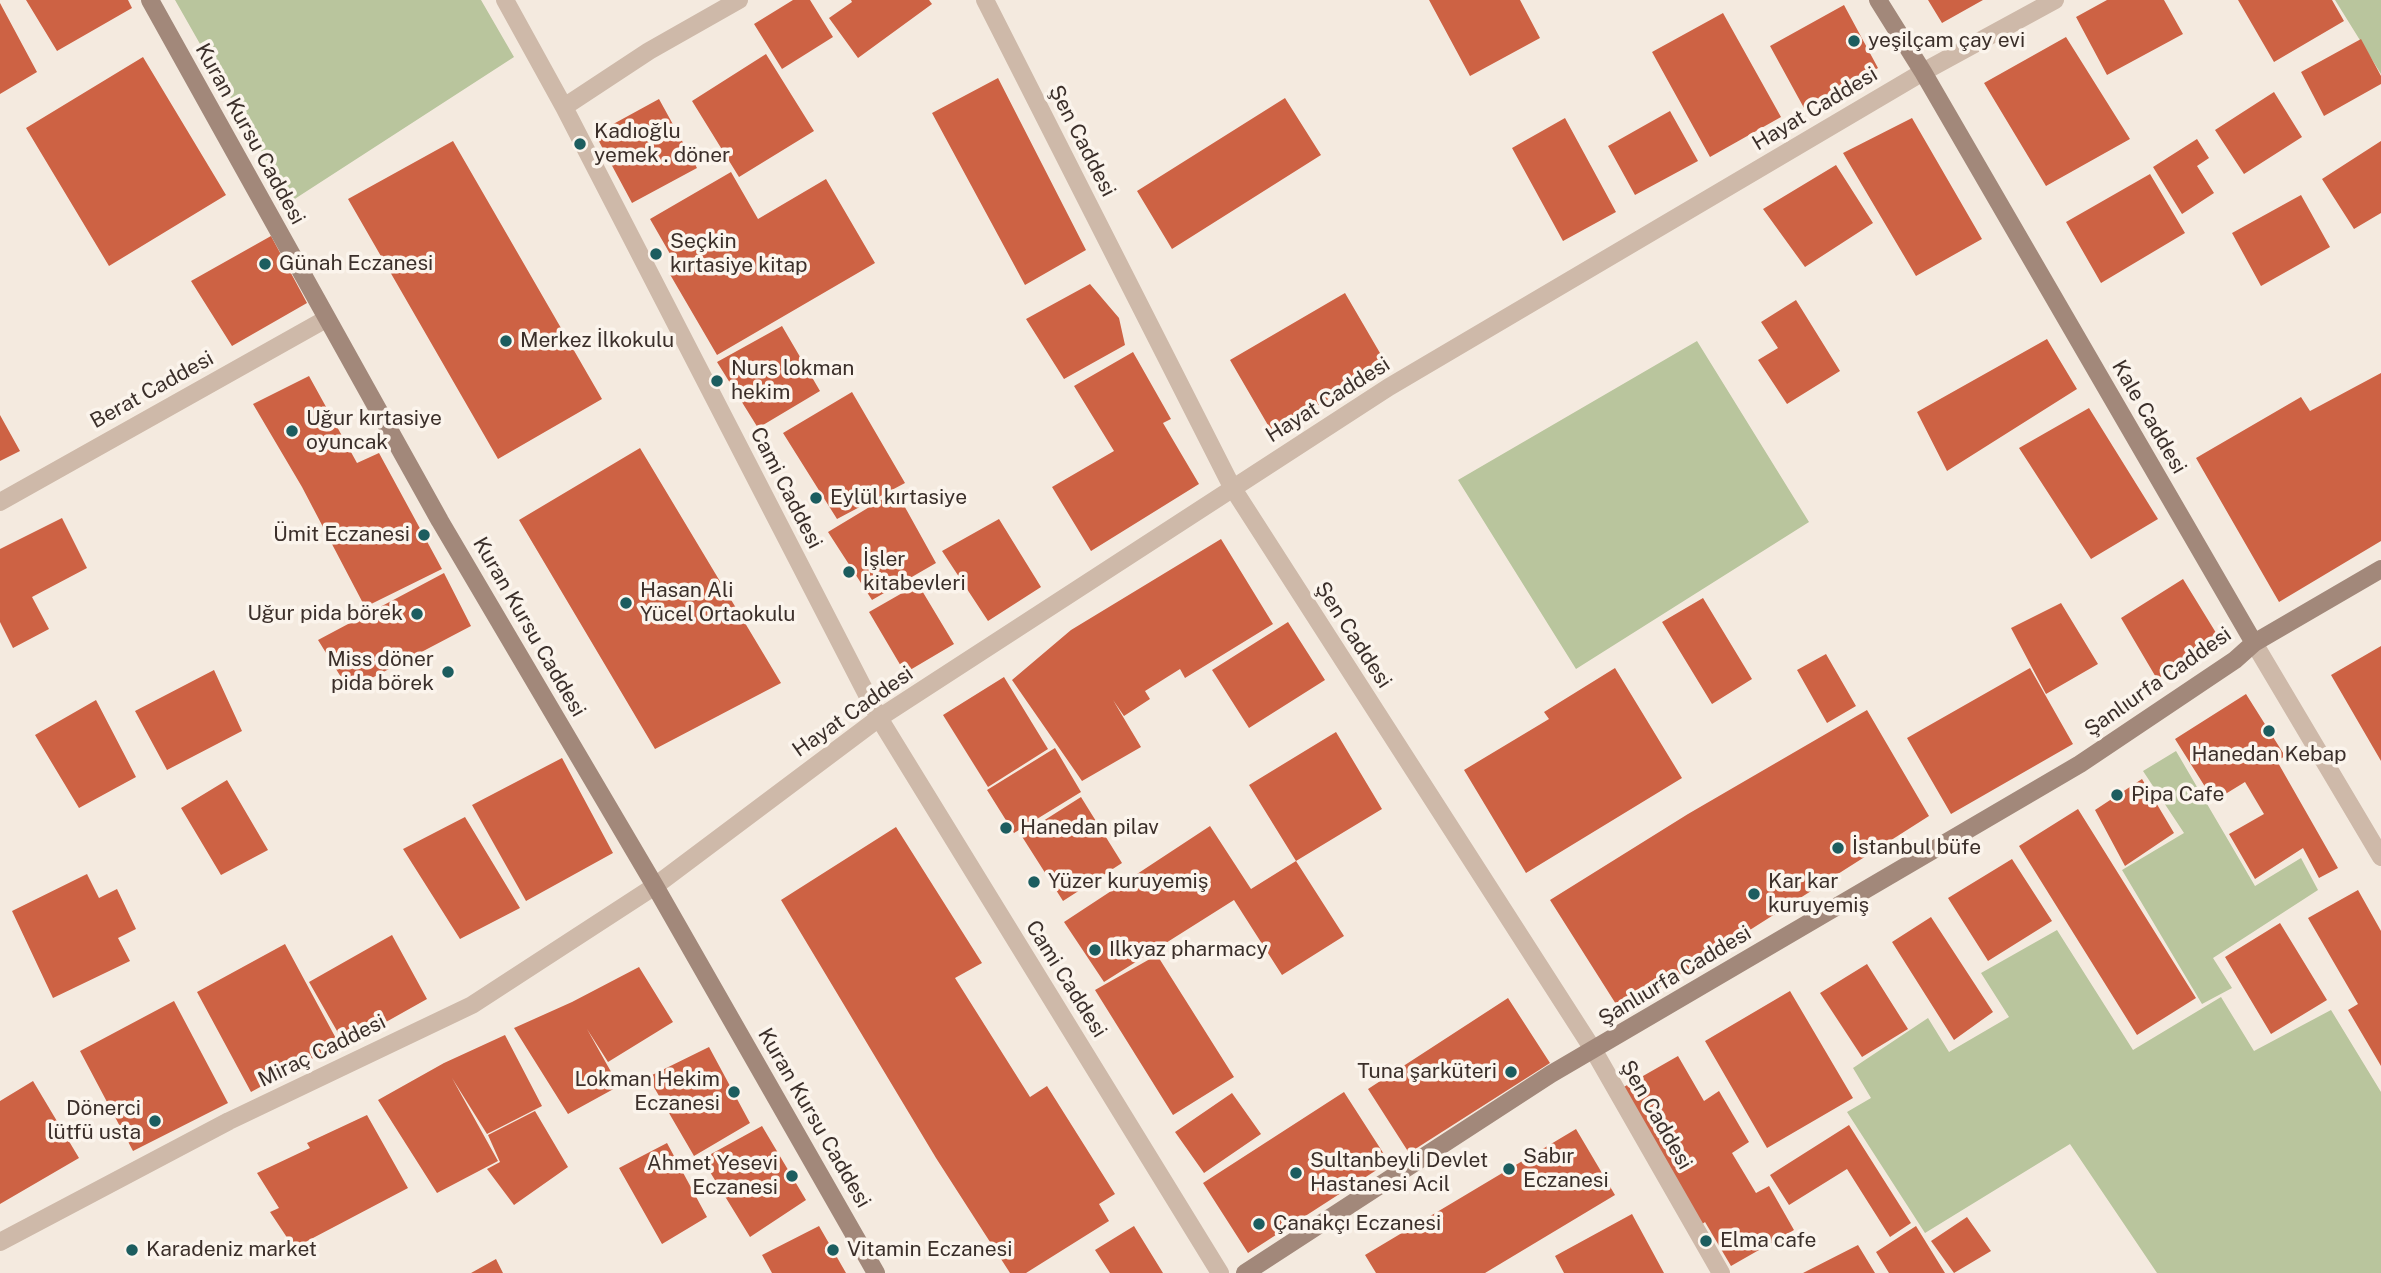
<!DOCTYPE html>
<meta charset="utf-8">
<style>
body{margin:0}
canvas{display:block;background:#f4eadf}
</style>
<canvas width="2381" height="1273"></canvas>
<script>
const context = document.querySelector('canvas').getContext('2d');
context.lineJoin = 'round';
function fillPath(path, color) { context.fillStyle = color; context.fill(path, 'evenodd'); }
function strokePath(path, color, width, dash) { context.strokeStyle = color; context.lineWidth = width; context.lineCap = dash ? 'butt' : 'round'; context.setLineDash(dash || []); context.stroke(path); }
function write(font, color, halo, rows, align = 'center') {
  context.font = font + ' "Public Sans",sans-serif'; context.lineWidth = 7; context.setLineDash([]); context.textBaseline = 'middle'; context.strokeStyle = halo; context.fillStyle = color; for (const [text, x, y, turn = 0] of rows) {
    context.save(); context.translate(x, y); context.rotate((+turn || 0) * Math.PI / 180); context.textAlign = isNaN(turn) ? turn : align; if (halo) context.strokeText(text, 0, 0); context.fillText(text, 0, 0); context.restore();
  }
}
fillPath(new Path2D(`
 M175,0H481L514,57L290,202Z
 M2335,0H2381V74Z
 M1697,341L1809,522L1576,669L1458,480Z
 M2176,751L2255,886L2301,858L2318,890L2213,958L2232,988L2202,1004L2122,870L2184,833L2143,771Z
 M2057,930L2133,1050L2221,997L2254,1051L2331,1010L2381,1092V1273H2157L2070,1144L1925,1233L1847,1112L1871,1098L1853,1068L1928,1018L1949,1052L2009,1017L1981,973Z`), '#b9c59d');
fillPath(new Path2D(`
 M26,0H128L132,8L57,51Z
 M793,0H810L833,37L782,69L754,24Z
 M851,0H929L932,4L858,58L829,18L852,2Z
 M1429,0H1520L1540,38L1470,76Z
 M1928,0H1983L1942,23Z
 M2107,0H2164L2183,34L2107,75L2076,17Z
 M2238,0H2332L2344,21L2274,62Z
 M0,3L37,72L0,94Z
 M1844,5L1878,68L1804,108L1770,46Z
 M1723,13L1781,117L1710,157L1652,52Z
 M2066,37L2130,139L2046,186L1984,83Z
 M2361,39L2381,76V84L2324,116L2301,72Z
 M766,54L814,131L739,177L692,101Z
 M143,57L226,195L109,266L26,128Z
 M998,78L1086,250L1025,285L932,113Z
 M2274,92L2302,137L2244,174L2215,130Z
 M1285,98L1321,155L1172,249L1137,191Z
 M659,99L697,168L632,203L595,134Z
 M1670,111L1698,161L1635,195L1608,146Z
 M1565,118L1616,212L1563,241L1512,148Z
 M1912,118L1982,239L1916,276L1843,153Z
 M2197,139L2209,158L2197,166L2214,193L2182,214L2153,167Z
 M453,141L602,399L498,459L348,199Z
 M2381,141V213L2354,229L2322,179Z
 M1836,165L1873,223L1805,267L1763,209Z
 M731,172L758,219L826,179L875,263L717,355L668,271L677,266L650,219Z
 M2150,174L2185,233L2101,283L2066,222Z
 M2301,195L2330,247L2261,286L2232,233Z
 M271,236L307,303L232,346L191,281Z
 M1090,284L1119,318L1125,345L1064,379L1026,319Z
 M1345,293L1387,365L1272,432L1230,360Z
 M1796,300L1840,371L1787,404L1758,360L1778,348L1761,322Z
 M782,326L820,391L758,428L717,362Z
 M2047,339L2077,389L1947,471L1917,412Z
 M1133,352L1171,419L1163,423L1199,484L1091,551L1052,487L1114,451L1074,386Z
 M2381,373V541L2279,602L2196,458L2301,397L2310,411Z
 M309,376L357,463L379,453L442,569L365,607L302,487L253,404Z
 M852,392L905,483L837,519L783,433Z
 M2089,408L2158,519L2091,559L2019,448Z
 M0,415L20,451L0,461Z
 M640,448L781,683L655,749L519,520Z
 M896,491L936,563L872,600L828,532Z
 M62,518L87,568L32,597L49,629L13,648L0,622V549Z
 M999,519L1041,587L988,621L942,551Z
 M1221,539L1273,624L1185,678L1180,669L1145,691L1150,699L1124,716L1113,700L1141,747L1082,781L1012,680L1071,630Z
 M444,573L471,626L349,690L318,640Z
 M2183,579L2221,641L2157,679L2121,618Z
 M918,584L954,644L905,673L869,612Z
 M1703,598L1752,679L1712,704L1662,622Z
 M2061,603L2098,664L2046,694L2011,628Z
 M1288,622L1325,680L1249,728L1212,670Z
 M2381,646V761L2331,675Z
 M1826,654L1856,706L1827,723L1797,670Z
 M1615,668L1682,778L1526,873L1464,770L1549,719L1544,712Z
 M2030,668L2073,744L1951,814L1907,738Z
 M214,670L242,731L167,770L135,711Z
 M1004,677L1048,749L988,787L943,715Z
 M2246,694L2285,756L2277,761L2338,868L2319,878L2303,848L2255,879L2229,834L2264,814L2245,782L2214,801L2175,739Z
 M96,700L136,777L79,808L35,735Z
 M1867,710L1929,816L1621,1012L1550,900L1688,814Z
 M1336,732L1382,809L1296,861L1344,936L1282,975L1234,900L1104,982L1064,922L1210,826L1251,889L1296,861L1249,785Z
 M1055,748L1081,792L1014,833L987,790Z
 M562,758L613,853L526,901L472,805Z
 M2142,779L2174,833L2125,866L2095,810Z
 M227,780L268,850L221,875L181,808Z
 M1081,797L1122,863L1063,901L1021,835Z
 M2078,809L2196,998L2137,1035L2019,846Z
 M465,817L520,908L460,939L403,849Z
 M896,827L982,963L955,978L1030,1097L1047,1086L1115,1194L1099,1204L1109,1221L1026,1273H1010L936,1158L781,900Z
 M2012,859L2052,921L1988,961L1948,898Z
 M87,874L99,898L117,889L136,929L118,938L130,961L53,998L12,911Z
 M2358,890L2381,931V1066L2348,1010L2358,1004L2308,918Z
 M1931,917L1993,1012L1954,1040L1892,942Z
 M2280,923L2327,1000L2271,1034L2225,957Z
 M392,935L427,999L345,1045L309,982Z
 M285,944L339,1044L251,1092L197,992Z
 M1157,955L1234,1077L1173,1115L1095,990Z
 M1867,964L1908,1029L1862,1057L1820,993Z
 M639,967L673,1022L608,1062L587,1029L619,1086L568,1114L514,1028L572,1002Z
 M1790,991L1853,1098L1767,1148L1705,1041Z
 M1508,998L1550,1063L1409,1153L1368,1089Z
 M174,1001L228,1103L133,1151L80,1051Z
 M505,1035L542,1106L487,1134L452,1078L498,1161L437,1193L378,1100L444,1063Z
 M709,1047L750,1123L694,1156L648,1077Z
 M1678,1056L1704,1101L1719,1091L1749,1142L1732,1153L1756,1193L1769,1186L1794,1230L1731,1266L1705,1222L1701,1225L1622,1088Z
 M33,1081L79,1158L0,1204V1101Z
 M1344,1092L1389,1162L1248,1253L1203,1183Z
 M1232,1093L1261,1134L1204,1173L1175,1132Z
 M535,1111L568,1167L514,1205L487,1169L500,1162L488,1135Z
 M367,1115L408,1188L294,1248L270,1212L279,1208L257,1173L310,1148L307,1143Z
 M1849,1125L1911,1223L1890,1237L1847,1169L1789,1205L1770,1175Z
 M762,1126L806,1200L750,1237L702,1159Z
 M1576,1129L1615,1195L1485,1273H1376L1365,1255Z
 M667,1143L707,1217L662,1244L619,1168Z
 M1632,1214L1664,1273H1564L1555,1256Z
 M1967,1217L1991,1251L1954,1273L1931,1241Z
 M819,1226L846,1273H772L762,1255Z
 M1134,1226L1163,1273H1110L1095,1250Z
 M1916,1226L1945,1273H1889L1876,1252Z
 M1858,1245L1875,1273H1803Z
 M496,1259L503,1273H471Z`), '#cd6244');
strokePath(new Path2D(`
 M505,0L564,107L879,718L1220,1273
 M985,0L1232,487L1594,1051L1721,1273
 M564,107L649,51L739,0
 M0,502L326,319
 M2254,643L2381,857
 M0,1242L229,1121L472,1005L655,886L879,718L1389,387L1923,72L2055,0`), '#ceb9a9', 18);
strokePath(new Path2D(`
 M150,0L440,521L655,886L876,1273
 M1878,0L1923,72L2254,643
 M1245,1273L1551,1074L2080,764L2235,660L2254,643L2381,569`), '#a2887a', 18);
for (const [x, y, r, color] of [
 [1854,41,7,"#1c5d5f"],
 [580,144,7,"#1c5d5f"],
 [656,254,7,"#1c5d5f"],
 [265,264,7,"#1c5d5f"],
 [506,341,7,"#1c5d5f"],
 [717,381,7,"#1c5d5f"],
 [292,431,7,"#1c5d5f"],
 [816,498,7,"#1c5d5f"],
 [424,535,7,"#1c5d5f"],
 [849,572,7,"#1c5d5f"],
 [626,603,7,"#1c5d5f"],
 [417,614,7,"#1c5d5f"],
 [448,672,7,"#1c5d5f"],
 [2269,731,7,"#1c5d5f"],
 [2117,795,7,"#1c5d5f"],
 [1006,828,7,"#1c5d5f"],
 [1838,848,7,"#1c5d5f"],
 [1034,882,7,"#1c5d5f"],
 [1754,894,7,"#1c5d5f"],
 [1095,950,7,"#1c5d5f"],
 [1511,1072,7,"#1c5d5f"],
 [734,1092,7,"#1c5d5f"],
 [155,1121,7,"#1c5d5f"],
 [1509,1169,7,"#1c5d5f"],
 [1296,1173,7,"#1c5d5f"],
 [792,1176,7,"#1c5d5f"],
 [1259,1224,7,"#1c5d5f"],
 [1706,1241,7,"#1c5d5f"],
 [132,1250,7,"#1c5d5f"],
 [833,1250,7,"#1c5d5f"]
]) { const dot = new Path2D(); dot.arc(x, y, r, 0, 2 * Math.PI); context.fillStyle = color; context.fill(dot); strokePath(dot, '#fbf4ec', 2.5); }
write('21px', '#3b2f2a', '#fbf4ec', [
 ["yeşilçam çay evi",1868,41],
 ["Kadıoğlu",594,132],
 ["yemek . döner",594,156],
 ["Seçkin",670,242],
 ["kırtasiye kitap",670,266],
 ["Günah Eczanesi",279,264],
 ["Merkez İlkokulu",520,341],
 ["Nurs lokman",731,369],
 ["hekim",731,393],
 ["Uğur kırtasiye",306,419],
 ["oyuncak",306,443],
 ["Eylül kırtasiye",830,498],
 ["Ümit Eczanesi",410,535,"right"],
 ["İşler",863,560],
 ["kitabevleri",863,584],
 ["Hasan Ali",640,591],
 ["Yücel Ortaokulu",640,615],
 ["Uğur pida börek",403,614,"right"],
 ["Miss döner",434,660,"right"],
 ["pida börek",434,684,"right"],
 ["Hanedan Kebap",2269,755,"center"],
 ["Pipa Cafe",2131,795],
 ["Hanedan pilav",1020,828],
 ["İstanbul büfe",1852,848],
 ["Yüzer kuruyemiş",1048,882],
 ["Kar kar",1768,882],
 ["kuruyemiş",1768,906],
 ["Ilkyaz pharmacy",1109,950],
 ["Tuna şarküteri",1497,1072,"right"],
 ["Lokman Hekim",720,1080,"right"],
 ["Eczanesi",720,1104,"right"],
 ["Dönerci",141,1109,"right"],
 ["lütfü usta",141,1133,"right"],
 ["Sabır",1523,1157],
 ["Eczanesi",1523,1181],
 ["Sultanbeyli Devlet",1310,1161],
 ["Hastanesi Acil",1310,1185],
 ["Ahmet Yesevi",778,1164,"right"],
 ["Eczanesi",778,1188,"right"],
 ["Çanakçı Eczanesi",1273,1224],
 ["Elma cafe",1720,1241],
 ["Karadeniz market",146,1250],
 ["Vitamin Eczanesi",847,1250]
], 'left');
write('21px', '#3b2f2a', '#fbf4ec', [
 ["Hayat Caddesi",1815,109,-31],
 ["Kuran Kursu Caddesi",250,134,61],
 ["Şen Caddesi",1082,141,63],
 ["Berat Caddesi",152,390,-29],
 ["Hayat Caddesi",1328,400,-32],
 ["Kale Caddesi",2149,417,60],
 ["Cami Caddesi",786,488,63],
 ["Kuran Kursu Caddesi",529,627,60],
 ["Şen Caddesi",1353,635,57],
 ["Şanlıurfa Caddesi",2158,682,-35],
 ["Hayat Caddesi",853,712,-35],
 ["Şanlıurfa Caddesi",1675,976,-31],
 ["Cami Caddesi",1066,979,58],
 ["Miraç Caddesi",322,1051,-26],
 ["Şen Caddesi",1656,1115,60],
 ["Kuran Kursu Caddesi",814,1118,60]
]);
</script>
